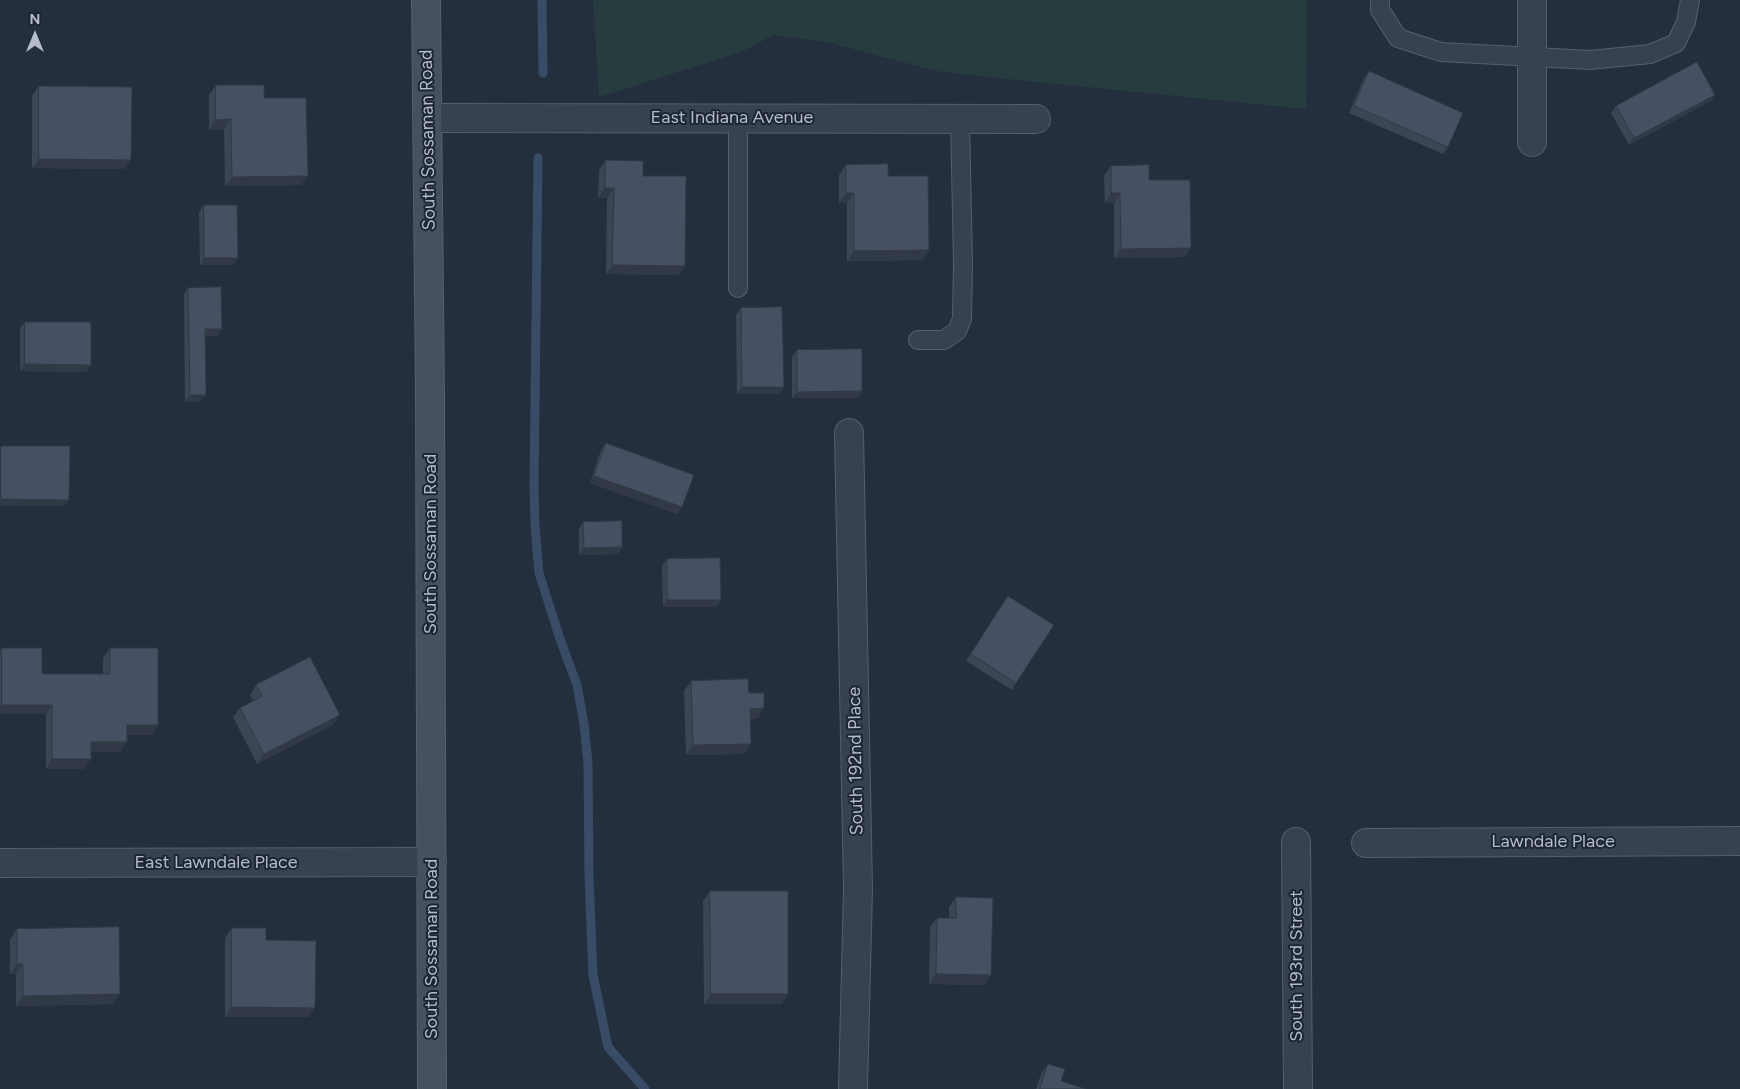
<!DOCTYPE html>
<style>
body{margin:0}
#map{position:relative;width:1740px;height:1089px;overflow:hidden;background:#242f3e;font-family:Figtree,sans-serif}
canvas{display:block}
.north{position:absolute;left:10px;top:10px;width:50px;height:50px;-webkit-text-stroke:4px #1d2633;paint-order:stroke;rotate:0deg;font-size:14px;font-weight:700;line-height:20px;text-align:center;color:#b4bcc9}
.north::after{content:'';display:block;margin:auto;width:18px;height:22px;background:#b4bcc9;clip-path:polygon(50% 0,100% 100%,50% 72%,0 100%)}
</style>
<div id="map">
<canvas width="1740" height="1089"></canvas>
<div class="north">N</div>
</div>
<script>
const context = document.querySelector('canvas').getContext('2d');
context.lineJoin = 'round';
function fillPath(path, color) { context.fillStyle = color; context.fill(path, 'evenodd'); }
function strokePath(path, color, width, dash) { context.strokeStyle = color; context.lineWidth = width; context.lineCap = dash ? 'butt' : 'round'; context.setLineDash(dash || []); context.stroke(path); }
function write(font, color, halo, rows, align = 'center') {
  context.font = font + ' Figtree,sans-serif'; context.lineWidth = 4; context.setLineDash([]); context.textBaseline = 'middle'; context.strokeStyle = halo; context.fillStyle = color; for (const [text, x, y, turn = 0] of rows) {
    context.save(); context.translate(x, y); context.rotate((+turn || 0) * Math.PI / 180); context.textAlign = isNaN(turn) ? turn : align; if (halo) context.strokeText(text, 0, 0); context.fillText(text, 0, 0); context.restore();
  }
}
fillPath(new Path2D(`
 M593,0H1307L1306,109L1017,80L936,71L827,42L773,35L744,51L599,97Z`), '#263c3f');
strokePath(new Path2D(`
 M542,0L543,73
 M538,158L534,485L535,525L539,573L560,639L577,685L584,724L588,763L589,876L593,975L608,1047L645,1089`), '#394c67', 9);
const service = new Path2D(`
 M1380,0V10L1398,38L1441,52L1590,60L1650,54L1676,43L1686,22L1690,0
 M738,118V288
 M918,340H944L957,331L962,319L963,264L960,119`);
const minor = new Path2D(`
 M427,118L1036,119
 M1532,142V0
 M849,433L858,889L853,1089
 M1296,842L1298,1089
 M1366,843L1740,841
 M0,863L432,862`);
const secondary = new Path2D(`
 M426,0L430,393L432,1089`);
strokePath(service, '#565f6c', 20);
strokePath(minor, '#565f6c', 30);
strokePath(secondary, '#565f6c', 30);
strokePath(service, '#38414e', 18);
strokePath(minor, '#38414e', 28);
strokePath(secondary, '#465061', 28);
fillPath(new Path2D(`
 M1369,71L1448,147L1443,154L1349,113L1364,78Z
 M216,85L264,98L301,185L225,186L224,129L209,130V95Z
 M39,86L131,160L124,169L32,168V96Z
 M1711,101L1629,145L1611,113L1616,106Z
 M606,160L643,176L678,275L606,274L607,198H598L599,170Z
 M846,165L888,176L929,250L922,260L847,261V203H839V175Z
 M1111,166L1149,180L1191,248L1184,257L1114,258V203H1105L1104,176Z
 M204,205L238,258L233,265H200L199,212Z
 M188,288L222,329L217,336H205L206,395L201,401L185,402L184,294Z
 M741,308L784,387L779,394H737L736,315Z
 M25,322L91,365L86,372L20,371V328Z
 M797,350L862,391L858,398H792V357Z
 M606,443L677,514L590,483L601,450Z
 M1,446L69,500L64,506H0V447Z
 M583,522L622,547L618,554L579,555V529Z
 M667,559L721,600L716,607H663L662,566Z
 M1004,603L1016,683L1012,690L966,661Z
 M2,648L42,674H103V658L110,648L158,725L151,735H127L120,752H91L84,769H46V714H0V651Z
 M691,681L749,693L758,718L750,719L751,744L744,754L686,755L684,691Z
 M256,685L333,725L257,764L233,717L240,708L253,701L250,695Z
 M710,891L788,994L781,1004H704L703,901Z
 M956,897L991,975L984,985L929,984L930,927L937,918H949V907Z
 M232,928L266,940L315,1008L308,1017H225V938Z
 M17,929L113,1004L16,1006V974H10V939Z
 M1048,1064L1061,1081L1086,1089H1036L1041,1074Z`), '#3b4654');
fillPath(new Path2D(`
 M1715,95L1711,101L1629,145L1634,138Z
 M231,119L224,129L209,130L216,120Z
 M39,159L131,160L124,169L32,168Z
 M308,176L301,185L225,186L232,177Z
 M605,188H614L607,198H598Z
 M846,193H854L847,203H839Z
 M1111,193H1120L1114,203H1105Z
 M1191,248L1184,257L1114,258L1121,249Z
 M929,250L922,260L847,261L854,251Z
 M204,258H238L233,265H200Z
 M612,265L685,266L678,275L606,274Z
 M205,329H222L217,336H200Z
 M25,364L91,365L86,372L20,371Z
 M742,387H784L779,394H737Z
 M862,391L858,398H792L797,392Z
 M190,395H206L201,401L185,402Z
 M594,476L682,507L677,514L590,483Z
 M1,499L69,500L64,506H0V501Z
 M622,547L618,554L579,555L584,548Z
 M667,600H721L716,607H663Z
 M2,705H52L46,714H0V708Z
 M764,708L758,718L743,719L750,709Z
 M340,715L333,725L257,764L264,754Z
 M127,725H158L151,735H120Z
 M91,742H127L120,752H84Z
 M751,744L744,754L686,755L693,745Z
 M52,759H91L84,769H46Z
 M17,964H23L16,974H10Z
 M936,974L991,975L984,985L929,984Z
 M120,994L113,1004L16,1006L23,996Z
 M711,994H788L781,1004H704Z
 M232,1007L315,1008L308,1017H225Z`), '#303945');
const building = new Path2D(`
 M1697,62L1715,95L1634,138L1616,106Z
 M1369,71L1463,113L1448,147L1354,106Z
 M216,85H264V98H306L308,176L232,177L231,119L216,120Z
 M39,86L132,87L131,160L39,159Z
 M606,160L643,161V176H686L685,266L612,265L614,188H605Z
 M888,164V176H928L929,250L854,251V193H846V165Z
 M1149,165V180H1190L1191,248L1121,249L1120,193H1111V166Z
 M204,205H237L238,258H204Z
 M221,287L222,329H205L206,395H190L188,288Z
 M782,307L784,387H742L741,308Z
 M25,322H91V365L25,364Z
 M862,349V391L797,392V350Z
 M606,443L694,475L682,507L594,476Z
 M1,446H70L69,500L1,499Z
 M622,521V547L584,548L583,522Z
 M720,558L721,600H667V559Z
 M1008,596L1054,625L1016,683L971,654Z
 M2,648H42V674H110V648H158V725H127V742H91V759H52V705H2Z
 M310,657L340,715L264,754L240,708L262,696L256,685Z
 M748,679L749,693H764V708L750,709L751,744L693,745L691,681Z
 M710,891H788V994H711Z
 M956,897L993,898L991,975L936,974L937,918H956Z
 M119,927L120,994L23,996V964H17V929Z
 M232,928H266V940L316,941L315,1008L232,1007Z
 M1048,1064L1065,1069L1061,1081L1086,1089H1040Z`);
fillPath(building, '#455162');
strokePath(building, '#303945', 1);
write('18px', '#b4bcc9', '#1d2633', [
 ["East Indiana Avenue",732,118],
 ["South Sossaman Road",428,140,-91],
 ["South Sossaman Road",431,544,-90],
 ["South 192nd Place",856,761,-91],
 ["Lawndale Place",1553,842],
 ["East Lawndale Place",216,863],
 ["South Sossaman Road",432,949,-90],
 ["South 193rd Street",1297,966,-90]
]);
</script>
